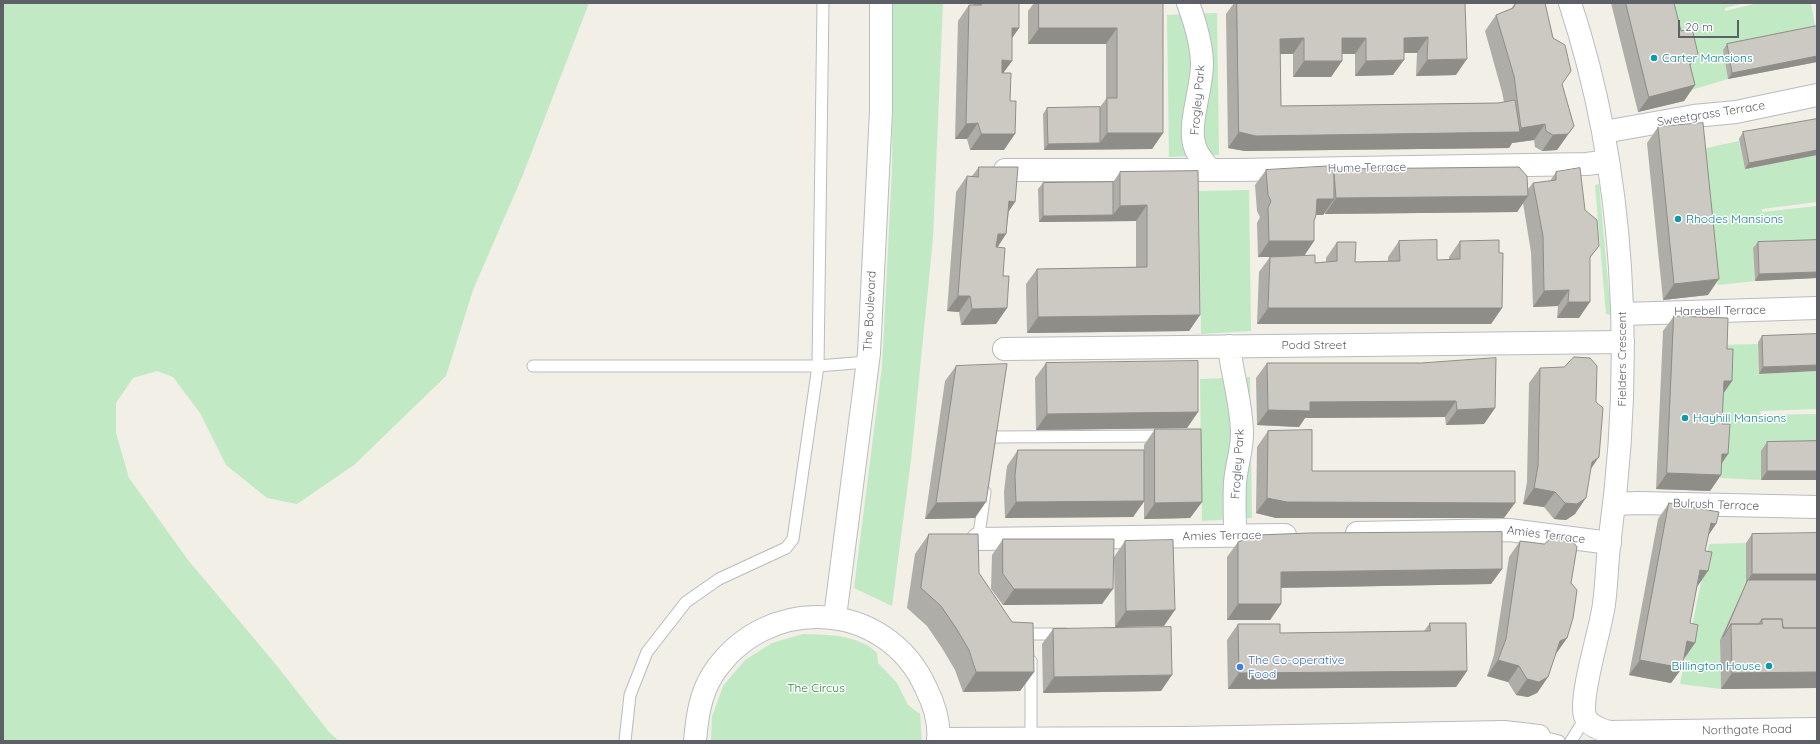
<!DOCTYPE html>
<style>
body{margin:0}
#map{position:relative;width:1820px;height:744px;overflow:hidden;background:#f1efe6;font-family:Quicksand,sans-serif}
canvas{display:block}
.frame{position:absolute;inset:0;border:4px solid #5d6167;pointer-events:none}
.scale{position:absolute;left:1678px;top:20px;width:61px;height:18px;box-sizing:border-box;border:2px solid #5d6167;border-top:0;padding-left:5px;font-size:12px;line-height:14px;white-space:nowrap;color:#5d6167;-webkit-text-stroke:3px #fff;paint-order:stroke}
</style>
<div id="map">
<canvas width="1820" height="744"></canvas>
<div class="frame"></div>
<div class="scale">20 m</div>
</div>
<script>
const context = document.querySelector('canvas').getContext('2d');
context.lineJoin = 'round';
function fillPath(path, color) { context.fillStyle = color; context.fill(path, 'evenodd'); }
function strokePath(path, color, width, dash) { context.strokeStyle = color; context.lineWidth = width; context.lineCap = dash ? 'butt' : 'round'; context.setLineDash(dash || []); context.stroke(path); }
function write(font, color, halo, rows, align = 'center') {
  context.font = font + ' Quicksand,sans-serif'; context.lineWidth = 3; context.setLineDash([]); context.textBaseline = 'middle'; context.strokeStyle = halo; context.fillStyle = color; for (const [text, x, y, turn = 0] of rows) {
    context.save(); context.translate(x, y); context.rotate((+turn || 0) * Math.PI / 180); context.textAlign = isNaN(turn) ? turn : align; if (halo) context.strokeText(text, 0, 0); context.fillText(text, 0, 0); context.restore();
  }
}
fillPath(new Path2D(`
 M3,3H589L522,177L473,290L446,376L354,465L297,504L267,498L226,465L200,413L173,377L157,371L133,378L116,403V433L129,478L188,560L273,661L329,732L339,741H3Z
 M893,3H943L933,238L911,460L892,606L854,588L882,367L892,170Z
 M1674,3H1744L1725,8V11L1758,3H1811L1816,32L1723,50L1728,79L1691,90Z
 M1217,13L1219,155L1169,157L1167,15Z
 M1739,141L1745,169L1817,155V202L1762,209V212L1817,206V246L1753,248L1755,281L1718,285L1702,149Z
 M1599,184L1611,315L1606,314L1595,185Z
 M1249,190L1251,331L1201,334L1199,191Z
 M1758,344L1759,374L1817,371V409L1760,411L1761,415L1817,414V450L1761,451V480L1720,478L1724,345Z
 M1250,377L1252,518L1202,521L1200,379Z
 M1746,543V583L1720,640L1721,689L1680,684L1709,544Z
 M803,634C828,635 858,634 877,653L878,663L897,683L908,705L920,714L922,741H711L712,717L723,686L745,660L772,643Z`), '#c1e9c4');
const lane = new Path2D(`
 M533,366H818L867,362
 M994,437L1165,436
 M978,542L985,492
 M1020,634H1065
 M1031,661V738
 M1539,736L1559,741
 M625,741L630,695L647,652L686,602L719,579L786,548L793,539L818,366L823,3
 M1571,741L1586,717`);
const street = new Path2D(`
 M1188,3C1195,22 1201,42 1202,62C1203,87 1187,125 1195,147C1197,155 1205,163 1210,170
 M1604,132L1694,116L1736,112L1817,95
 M1005,170H1238L1587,164L1608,161
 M1623,314L1817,308
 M1229,346C1232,375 1242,404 1242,434C1242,451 1236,467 1235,483C1234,500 1235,518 1235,536
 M1004,349L1623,342
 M1614,504L1638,503L1817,507
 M1357,533L1509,530L1610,543
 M978,539L1285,535
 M835,617L869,353L881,111V3
 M938,739L1183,738L1504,732L1539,736
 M695,741C697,718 700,694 713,674C766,593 886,599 926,688C934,704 940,724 938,741`);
const secondary = new Path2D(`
 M1570,3C1626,172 1634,361 1610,537C1607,559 1607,582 1604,604C1601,629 1579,696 1585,716C1588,725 1601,730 1609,732L1817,729`);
strokePath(lane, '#b8bbc0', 13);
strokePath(street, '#b8bbc0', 24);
strokePath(secondary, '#b9bcc2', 24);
strokePath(lane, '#fff', 11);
strokePath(street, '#fff', 22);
strokePath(secondary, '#fff', 22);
fillPath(new Path2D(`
 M974,3H1019V28L1012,38V61L1003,73L1004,150H970L967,139H955L958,21L969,5H973Z
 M1034,3H1163V133L1152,149L1044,150L1043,114L1047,108L1100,107L1106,99V44H1028V11Z
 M1234,3H1465L1456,75L1416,76L1417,53H1404L1393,75L1355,76V54H1342V61L1331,77H1293V54H1280L1281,106L1498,103L1504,102L1502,92L1485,31L1496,15L1511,9L1515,3H1545L1562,84L1574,126L1557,150L1542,151L1535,147L1534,140L1512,143L1509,148L1245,151L1228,148L1226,14Z
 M1611,3H1674L1695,85L1684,101L1638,112Z
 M1817,26V62L1728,79L1723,50L1727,44Z
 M1817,119V155L1745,169L1739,139L1743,132Z
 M1658,127L1708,295L1663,300L1647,143Z
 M979,167L1015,202L1009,211L1006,234L998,247L1003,276L1007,308L996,324L961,325L959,312L947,311L956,192L967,176H972Z
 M1334,169L1527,190L1533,183L1550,181L1556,172L1585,210L1599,246L1590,258L1579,318H1557L1558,306L1533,307L1531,252L1523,203L1517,212L1325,214V213L1323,215H1316L1314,221V241L1305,255L1315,263L1326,262V258L1337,242L1355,262L1388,261V257L1399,241L1437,260H1449V257L1460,241L1502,308L1491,324H1257L1259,272L1270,257H1258L1257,223L1260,217L1257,211L1255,185L1266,170Z
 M1198,171L1200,315L1189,331L1027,333L1026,284L1037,269L1136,267V221L1039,222L1038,189L1043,183L1113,182L1120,172Z
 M1817,240V278L1755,281L1753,248L1758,242Z
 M1674,316L1727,349L1732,381L1723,393L1722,424L1728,454L1721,465V475L1710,491L1656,489L1663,331Z
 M1817,334L1759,374L1758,342L1762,336Z
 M1046,363L1198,412L1187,428L1036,430L1035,378Z
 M1267,363L1495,408L1484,424L1446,425L1445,417L1305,418L1299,427L1257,425L1256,378Z
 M956,366L975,518L925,519L945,381Z
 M1540,368L1596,402L1591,469L1575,514L1566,520L1554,519L1544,507L1523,504L1527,482L1529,383Z
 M1155,429L1202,502L1190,518L1144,519V502L1133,517L1005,518L1004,492L1007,466L1018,450H1144V445Z
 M1268,431L1312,471L1504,518H1276L1256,513L1257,447Z
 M1817,441L1761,480V451L1767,442Z
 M1669,503L1716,524L1708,536L1697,587L1690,623L1695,643L1684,658L1682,668L1671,683L1629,675L1658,519Z
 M929,534L979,573L1034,672L1020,691L963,692L955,670L942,648L927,626L907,608L915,554Z
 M1752,534L1817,688L1721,689L1720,640L1746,583V543Z
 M1003,539L1114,557L1125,541L1164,626L1115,627L1114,557L1102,604L1003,605L991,589L992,555Z
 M1520,541L1571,583L1567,638L1555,654L1548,677L1537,693L1528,697L1516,695L1508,682L1487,676L1494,655L1509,557Z
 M1238,542L1502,569L1491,584L1281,588V604L1270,620H1227V557Z
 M1430,623L1467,671L1456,687L1228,689L1227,640L1238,624L1280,633L1424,631Z
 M1053,629L1161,691L1043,693L1042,644Z`), '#afada8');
fillPath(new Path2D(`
 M1012,28H1019L1008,44Z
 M1039,28H1117L1106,44H1028Z
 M1428,37L1417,53H1393L1404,38Z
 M1304,38L1293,54H1269L1280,39Z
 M1342,38H1366L1355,54H1331Z
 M1698,54L1687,70L1688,57Z
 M1817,56V62L1728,79L1732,73Z
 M1467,59L1456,75L1416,76L1427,60Z
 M1002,60L1012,61L1001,76Z
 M1404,60L1393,75L1355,76L1366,61Z
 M1304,61H1342L1331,77H1293Z
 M1695,85L1684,101L1638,112L1649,97Z
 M978,123L967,139H955L966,124Z
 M1545,124L1534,140L1512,143L1509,148L1245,151L1228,148L1239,132H1518L1521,128Z
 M1574,126L1557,150L1542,151L1553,135Z
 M1107,133H1163L1152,149L1044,150L1048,144L1100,143Z
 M981,134H1015L1004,150H970Z
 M1817,150V155L1745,169L1749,163Z
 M1528,196L1517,212L1325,214L1336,198Z
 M1317,199H1334L1323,215H1306Z
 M1009,201L1015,202L1004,218Z
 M1147,205L1136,221L1039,222L1043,216L1113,215L1120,206Z
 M998,234H1006L995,250Z
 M1269,241H1314L1303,257H1258Z
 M1817,272V278L1755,281L1759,274Z
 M1719,279L1708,295L1663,300L1674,284Z
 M1569,290L1558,306L1533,307L1544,291Z
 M958,296H970L959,312L947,311Z
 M1568,302H1590L1579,318H1557Z
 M1007,308L996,324L961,325L972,309Z
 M1268,308H1502L1491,324H1257Z
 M1200,315L1189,331L1027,333L1038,317Z
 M1817,365V371L1759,374L1763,367Z
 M1724,381H1732L1721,397Z
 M1456,401L1445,417L1305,418L1299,427L1257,425L1268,410L1310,402Z
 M1495,408L1484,424L1446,425L1457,410Z
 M1198,412L1187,428L1036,430L1047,414Z
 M1722,454H1728L1717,470Z
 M1599,457L1588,473L1592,462Z
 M1767,471H1817V480H1761Z
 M1667,473L1721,475L1710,491L1656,489Z
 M1534,488L1555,492L1544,507L1523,504Z
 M1267,498L1515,503L1504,518H1276L1256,513Z
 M1586,498L1575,514L1566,520L1554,519L1565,503Z
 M1144,501L1133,517L1005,518L1016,502Z
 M986,502L975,518L925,519L936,503Z
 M1202,502L1190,518L1144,519L1155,503Z
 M1711,523L1716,524L1705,540Z
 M1502,569L1491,584L1270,588L1281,572Z
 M1700,570L1708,571L1697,587Z
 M1752,574H1817V583L1748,580Z
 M1014,589H1113L1102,604L1003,605Z
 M1238,604H1281L1270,620H1227Z
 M1175,610L1164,626L1115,627L1126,611Z
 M1567,638L1556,654L1548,657L1560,641Z
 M1687,641L1695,643L1684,659Z
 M1498,660L1519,666L1508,682L1487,676Z
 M1640,660L1682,668L1671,683L1629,675Z
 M1467,671L1456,687L1228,689L1239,673Z
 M976,672H1034L1020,691L963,692Z
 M1817,672V688L1721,689L1732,673Z
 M1172,675L1161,691L1043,693L1054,677Z
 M1548,677L1537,693L1528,697L1516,695L1527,679Z`), '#8f8d88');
const building = new Path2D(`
 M981,3H1019V28H1012V61L1002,60V73H1011L1010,101H1016L1015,134H981L978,123L966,124L969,5H981Z
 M1039,3H1163V133H1107V98H1117V28H1039Z
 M1237,3H1465L1467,59L1427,60L1428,37L1404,38V60L1366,61V38H1342V61H1304V38L1280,39L1281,106L1498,103L1515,100L1520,132L1256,136L1239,132Z
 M1516,3H1545L1553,38L1565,45L1571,71L1562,84L1574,126L1568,134L1553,135L1546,131L1545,124L1521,128L1514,76L1496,15L1513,8Z
 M1626,3H1674L1681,31L1692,28L1698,54L1688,57L1695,85L1649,97Z
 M1817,26V56L1732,73L1727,44Z
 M1100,107V143L1048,144L1047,108Z
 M1817,119V150L1749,163L1743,132Z
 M1703,123L1719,279L1674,284L1658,127Z
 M1334,166V169L1519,167L1527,176L1528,196L1336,198L1334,173V199H1317L1316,215L1314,221V241H1269L1268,208L1271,201L1268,195L1266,170Z
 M979,167H1018L1015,202L1009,201L1006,234H998L996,247L1005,248L1003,276H1009L1007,308L972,309L970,296H958L967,176L978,177Z
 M1580,168L1585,210L1597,220L1599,246L1590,257V302H1568L1569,290L1544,291L1543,236L1533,183L1556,180V172Z
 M1198,171L1200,315L1038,317L1037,269L1147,267V205L1120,206V172Z
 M1113,182V215L1043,216V183Z
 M1437,240V260L1460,259V241L1499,240V253H1503L1502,308H1268L1270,257L1315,255V263L1337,261V242H1356L1355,262L1400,261L1399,241Z
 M1817,240V272L1759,274L1758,242Z
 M1674,316L1728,318L1727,349H1733L1732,381H1724L1722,424H1730L1728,454H1722L1721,475L1667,473Z
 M1817,334V365L1763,367L1762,336Z
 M1574,357L1590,358L1597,366L1596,402L1603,408L1599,457L1592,462L1586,498L1577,504L1565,503L1555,492L1534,488L1538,466L1540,368L1564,367Z
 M1496,358L1495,408L1457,410L1456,401L1310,402V411L1268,410L1267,363H1421Z
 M1198,361V412L1047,414L1046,363Z
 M1007,364L986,502L936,503L956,366Z
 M1155,429H1201L1202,502L1155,503Z
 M1312,430V471H1515V503L1287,502L1267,498L1268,431Z
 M1817,441V471H1767V442Z
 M1018,450H1144V501L1016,502L1015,476Z
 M1669,503L1719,512L1716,524L1711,523L1705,551L1712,552L1708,571L1700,570L1690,623L1698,625L1695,643L1687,641L1682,668L1640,660Z
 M1502,532V569L1281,572V604H1238V542L1257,535L1310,533Z
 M1817,533V574H1752V534Z
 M929,534H978L979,573L1012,622L1033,623L1034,672H976L969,650L956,628L941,606L921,588Z
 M1555,535L1571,539L1577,547L1571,583L1577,590L1573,618L1567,638L1560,641L1548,677L1539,682L1527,679L1519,666L1498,660L1506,639L1520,541L1544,544Z
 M1003,539H1114L1113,589H1014L1003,574Z
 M1173,540L1175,610L1126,611L1125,541Z
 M1748,580H1817V628H1783L1782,619H1762L1759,624H1731L1723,637Z
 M1762,619H1782L1783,628H1817V672L1732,673L1731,624H1762Z
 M1430,623H1466L1467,671L1239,673L1238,624H1280V633L1430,631Z
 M1171,627L1172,675L1054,677L1053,629Z`);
fillPath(building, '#ccc9c3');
strokePath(building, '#8f8d88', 1);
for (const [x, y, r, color] of [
 [1654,58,4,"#0f9aa8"],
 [1678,219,4,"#0f9aa8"],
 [1685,418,4,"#0f9aa8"],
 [1769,666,4,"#0f9aa8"],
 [1240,667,4,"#3f7fe0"]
]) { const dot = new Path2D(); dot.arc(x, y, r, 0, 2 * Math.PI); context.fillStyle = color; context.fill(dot); strokePath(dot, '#fff', 1.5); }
write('12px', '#0d838f', '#fff', [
 ["Carter Mansions",1662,58],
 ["Rhodes Mansions",1686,219],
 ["Hayhill Mansions",1693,418],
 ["Billington House",1761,666,"right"]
], 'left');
write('12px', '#5d6167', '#fff', [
 ["Frogley Park",1198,100,-85],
 ["Sweetgrass Terrace",1711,114,-9],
 ["Hume Terrace",1367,168,-1],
 ["The Boulevard",870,311,-87],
 ["Harebell Terrace",1720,311,-1],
 ["Podd Street",1314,345],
 ["Fielders Crescent",1622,359,-90],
 ["Frogley Park",1238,464,-86],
 ["Bulrush Terrace",1716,505,2],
 ["Amies Terrace",1546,535,7],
 ["Amies Terrace",1222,536,-1],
 ["Northgate Road",1747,730,-1]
]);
write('12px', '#366cbe', '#fff', [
 ["The Co-operative",1248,660],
 ["Food",1248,674]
], 'left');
write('12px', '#2f843a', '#fff', [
 ["The Circus",816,688]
]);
</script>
